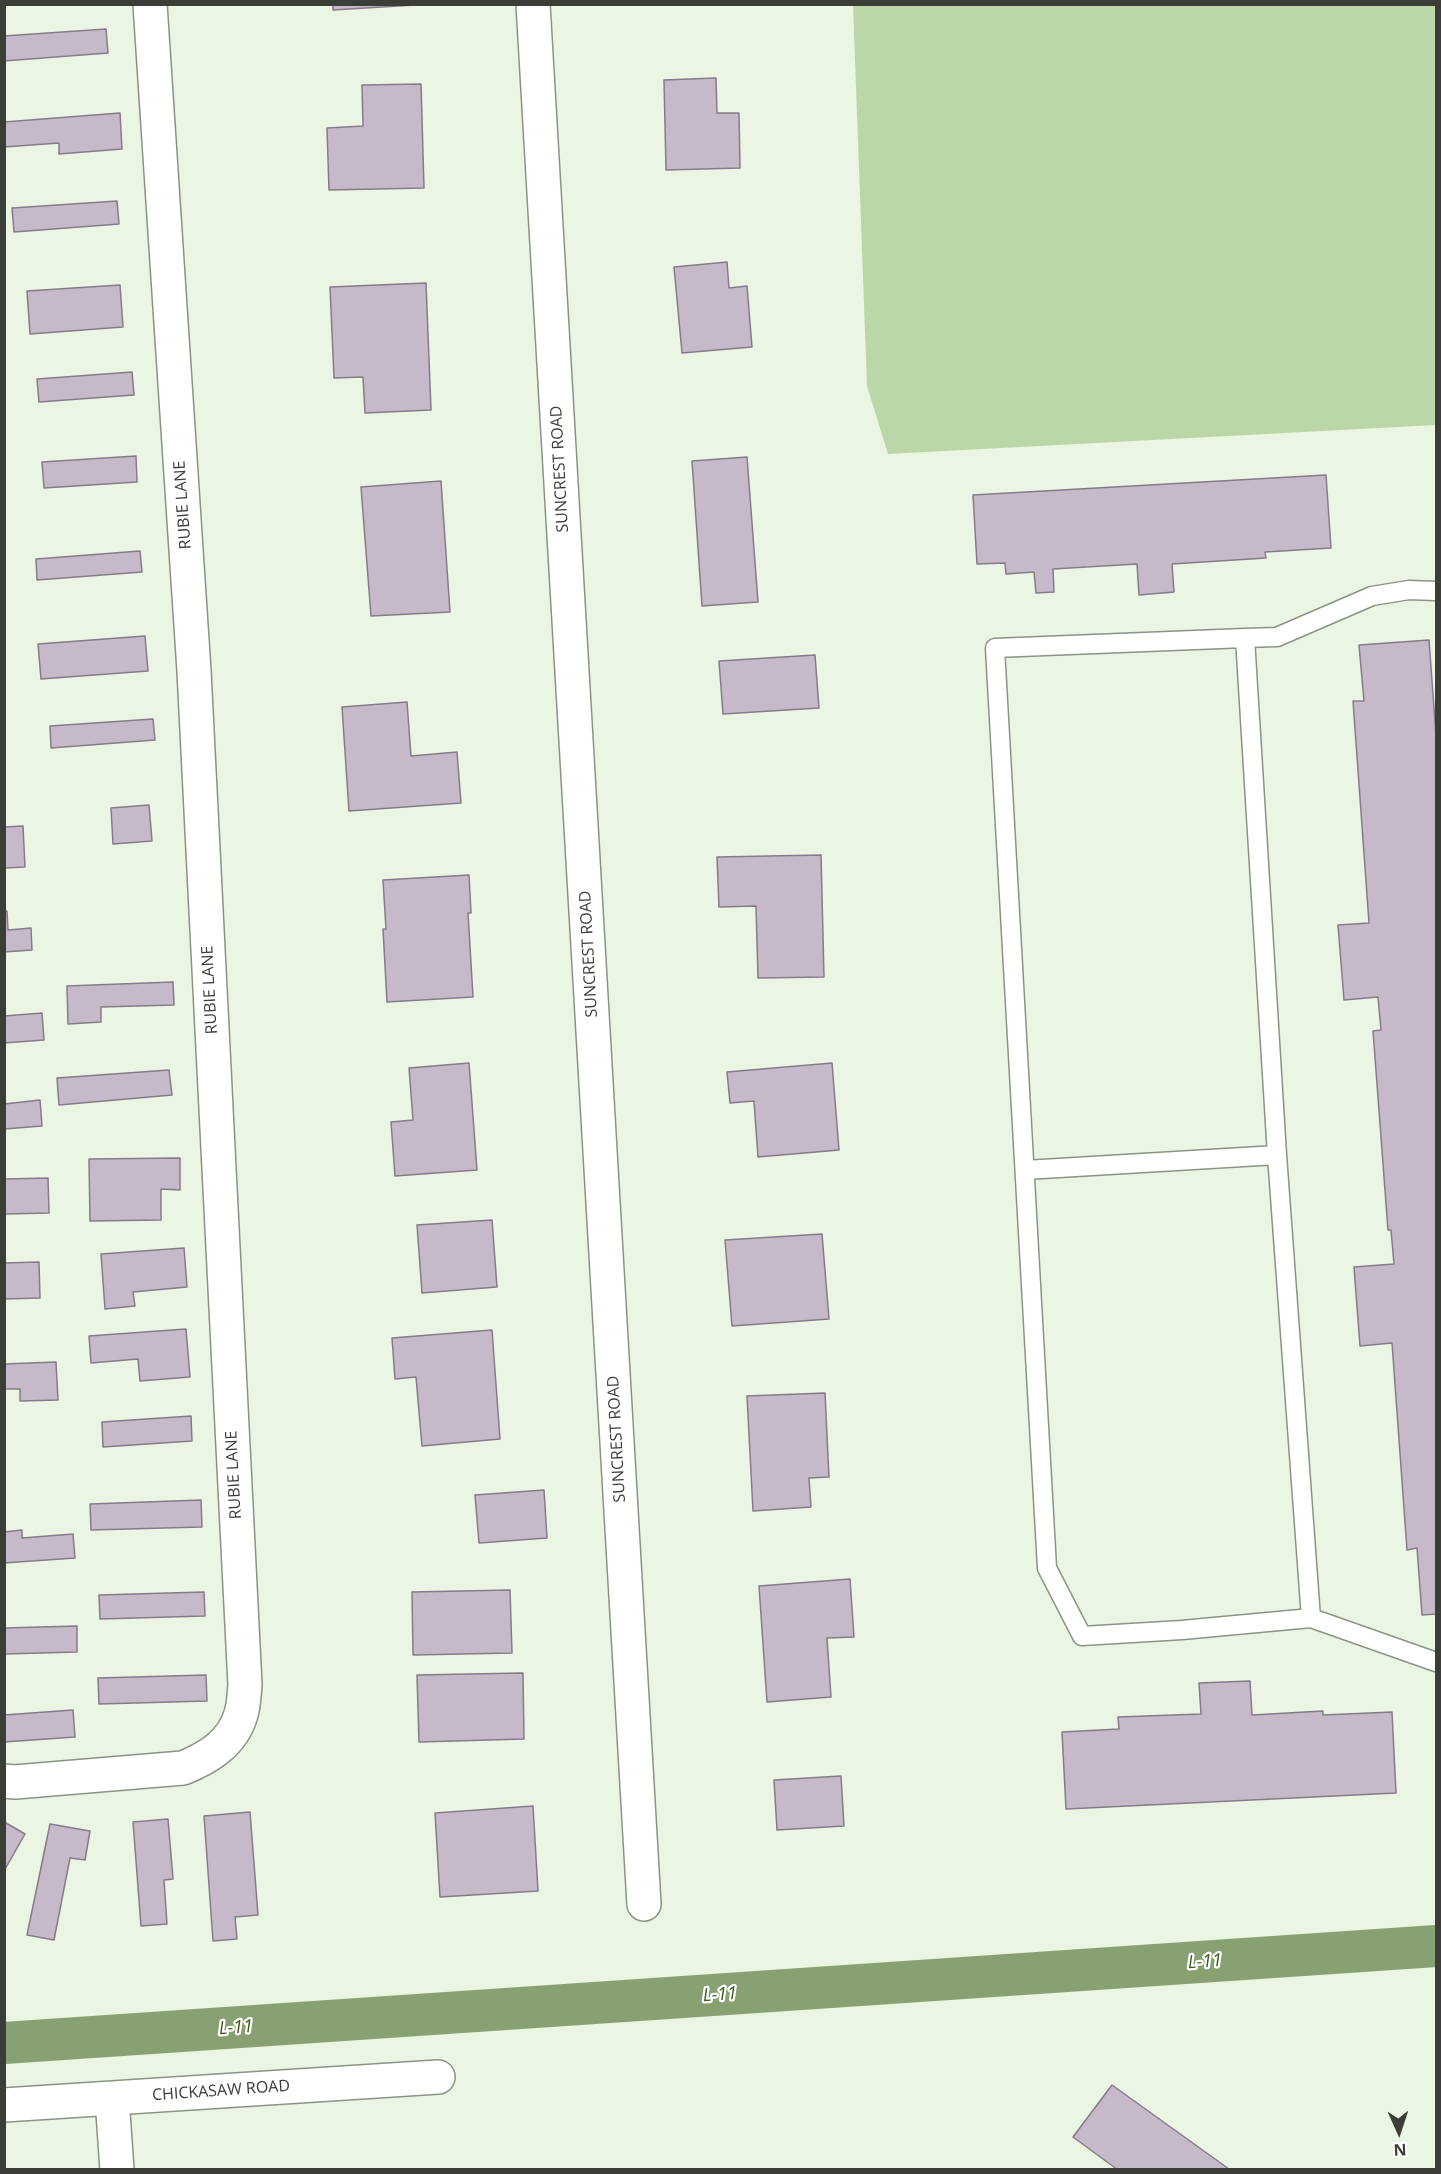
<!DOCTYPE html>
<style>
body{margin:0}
#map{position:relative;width:1441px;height:2174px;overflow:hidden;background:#ebf5e3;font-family:"Open Sans",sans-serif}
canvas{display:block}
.frame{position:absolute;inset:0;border:6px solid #3a3e37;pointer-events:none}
.north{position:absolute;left:1369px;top:2102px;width:60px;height:60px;-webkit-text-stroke:4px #fff;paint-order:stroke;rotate:177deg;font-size:16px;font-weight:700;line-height:24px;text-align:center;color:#3a3e37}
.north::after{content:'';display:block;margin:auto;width:21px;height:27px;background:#3a3e37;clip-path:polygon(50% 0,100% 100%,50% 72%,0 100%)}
</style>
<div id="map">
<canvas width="1441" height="2174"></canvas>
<div class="frame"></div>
<div class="north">N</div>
</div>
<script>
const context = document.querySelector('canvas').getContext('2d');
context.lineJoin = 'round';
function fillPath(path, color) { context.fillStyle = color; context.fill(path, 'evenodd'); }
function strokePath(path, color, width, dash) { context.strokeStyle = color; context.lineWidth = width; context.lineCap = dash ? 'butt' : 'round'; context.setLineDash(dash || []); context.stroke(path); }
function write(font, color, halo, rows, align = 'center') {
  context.font = font + ' "Open Sans",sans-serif'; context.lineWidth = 4.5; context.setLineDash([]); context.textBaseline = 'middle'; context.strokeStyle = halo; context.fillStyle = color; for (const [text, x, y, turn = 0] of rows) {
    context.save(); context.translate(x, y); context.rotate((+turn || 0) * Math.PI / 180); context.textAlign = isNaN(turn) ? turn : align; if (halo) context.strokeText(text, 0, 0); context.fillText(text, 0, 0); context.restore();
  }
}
fillPath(new Path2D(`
 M853,5H1436V425L888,454L867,386Z`), '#bcd7a7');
strokePath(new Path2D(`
 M4,2043L1436,1946`), '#88a173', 42);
const building = new Path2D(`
 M333,4H415V5L333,10Z
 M106,29L108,53L4,61V36Z
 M716,78L717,113H739L740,168L666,170L664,80Z
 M421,84L424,188L329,190L327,128L363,126L362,85Z
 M120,113L122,149L59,154V143L4,147V122Z
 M117,201L119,224L14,232L12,208Z
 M727,262L729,288L747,286L752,347L682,353L674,267Z
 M426,283L431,410L365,413L363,377L334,378L330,287Z
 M120,285L123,327L30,334L27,291Z
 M132,372L134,395L39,402L37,379Z
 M136,456L137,482L44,488L42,462Z
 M747,457L758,602L702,606L692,461Z
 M1326,475L1331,548L1265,552L1266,558L1172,564L1174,592L1139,595L1137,564L1053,569L1054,592L1036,593L1034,572L1006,574L1005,563L977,564L973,495Z
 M441,481L450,612L371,616L361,487Z
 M140,551L142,572L37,580L36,559Z
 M145,636L148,671L41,679L38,644Z
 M1429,640L1436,735V1614L1422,1615L1417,1548L1407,1550L1392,1343L1360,1346L1354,1267L1394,1264L1391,1230H1388L1373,1031L1381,1030L1378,997L1344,1000L1338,925L1369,923L1353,701H1364L1359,645Z
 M815,655L819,708L723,714L719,661Z
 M407,702L411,756L457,752L461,803L349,811L342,707Z
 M153,719L155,740L51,748L50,726Z
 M149,805L152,841L113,844L111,808Z
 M23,826L25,867L4,868V827Z
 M821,855L824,977L758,978L756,906L719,907L717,857Z
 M469,875L471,913H468L473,997L387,1002L383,929H386L383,880Z
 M4,911H7L8,930L31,928L32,950L4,952Z
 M173,982L174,1005L101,1007V1022L68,1024L67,986Z
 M42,1013L44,1040L4,1043V1016Z
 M469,1063L477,1170L395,1176L391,1122L413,1120L409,1068Z
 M832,1063L839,1150L758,1157L754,1101L730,1103L727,1072Z
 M169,1070L172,1095L59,1105L57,1078Z
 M40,1100L42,1126L4,1129V1104Z
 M180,1158V1190L161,1189V1220L90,1221L89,1159Z
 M48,1178L49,1213L4,1214V1179Z
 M492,1220L497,1287L422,1293L417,1225Z
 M822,1234L829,1319L732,1326L725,1240Z
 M184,1248L187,1287L133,1292L135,1306L105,1309L101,1254Z
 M39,1262L40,1298L4,1299V1263Z
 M186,1329L190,1377L140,1381L138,1359L91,1363L89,1336Z
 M492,1330L500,1439L422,1446L416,1377L395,1379L392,1338Z
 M56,1362L58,1400L20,1401V1389H4V1364Z
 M825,1393L829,1477L809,1478L811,1507L753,1511L747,1396Z
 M191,1416L192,1441L103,1447L102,1422Z
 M544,1490L547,1538L479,1543L475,1495Z
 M201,1500L202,1527L91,1530L90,1504Z
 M22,1530V1538L73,1534L75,1558L4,1563V1532Z
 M850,1579L854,1637L827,1638L831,1697L767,1702L759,1586Z
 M510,1590L512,1653L413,1655L412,1592Z
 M204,1592L205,1616L100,1619L99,1595Z
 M77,1626V1652L4,1654V1628Z
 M523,1673L524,1739L419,1742L417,1675Z
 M206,1675L207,1701L99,1704L98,1678Z
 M1250,1681L1252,1715L1323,1711V1715L1392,1712L1396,1793L1066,1809L1062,1732L1119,1729L1118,1717L1201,1714L1199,1683Z
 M73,1710L75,1737L4,1742V1715Z
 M841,1776L844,1826L777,1830L774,1780Z
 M533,1806L538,1891L440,1897L435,1813Z
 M250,1812L258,1915L235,1917L237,1939L213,1941L204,1816Z
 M168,1819L173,1879L164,1880L167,1924L141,1926L133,1822Z
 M6,1823L25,1834L4,1871V1825Z
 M50,1824L90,1831L85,1860L70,1858L54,1940L27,1935Z
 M1112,2085L1229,2169V2170H1118L1073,2137Z`);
fillPath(building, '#c6baca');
strokePath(building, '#867b8a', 1.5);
const service = new Path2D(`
 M1436,591L1409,590L1372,596L1277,637L1245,638L1277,1155L1311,1618L1436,1662
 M1245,638L995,648L1047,1568L1082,1636L1182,1630L1311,1618
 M1025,1170L1277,1155`);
const minor = new Path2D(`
 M533,4L644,1904
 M4,1781L15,1782L183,1768C208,1758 233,1743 241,1714C244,1705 244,1694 245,1685L194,671L150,4
 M112,2098L117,2170
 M4,2105L438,2077`);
strokePath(service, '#8b9484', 21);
strokePath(minor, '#8b9484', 36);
strokePath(service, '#fff', 18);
strokePath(minor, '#fff', 33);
write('16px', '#3a3e37', '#fff', [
 ["SUNCREST ROAD",560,469,-93],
 ["RUBIE LANE",183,505,-94],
 ["SUNCREST ROAD",589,954,-93],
 ["RUBIE LANE",210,990,-93],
 ["SUNCREST ROAD",617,1439,-93],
 ["RUBIE LANE",234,1475,-93],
 ["CHICKASAW ROAD",221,2091,-4]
]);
write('italic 18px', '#3d5d1b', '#fff', [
 ["L-11",1205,1962,-4],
 ["L-11",720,1995,-4],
 ["L-11",236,2028,-4]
]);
</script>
